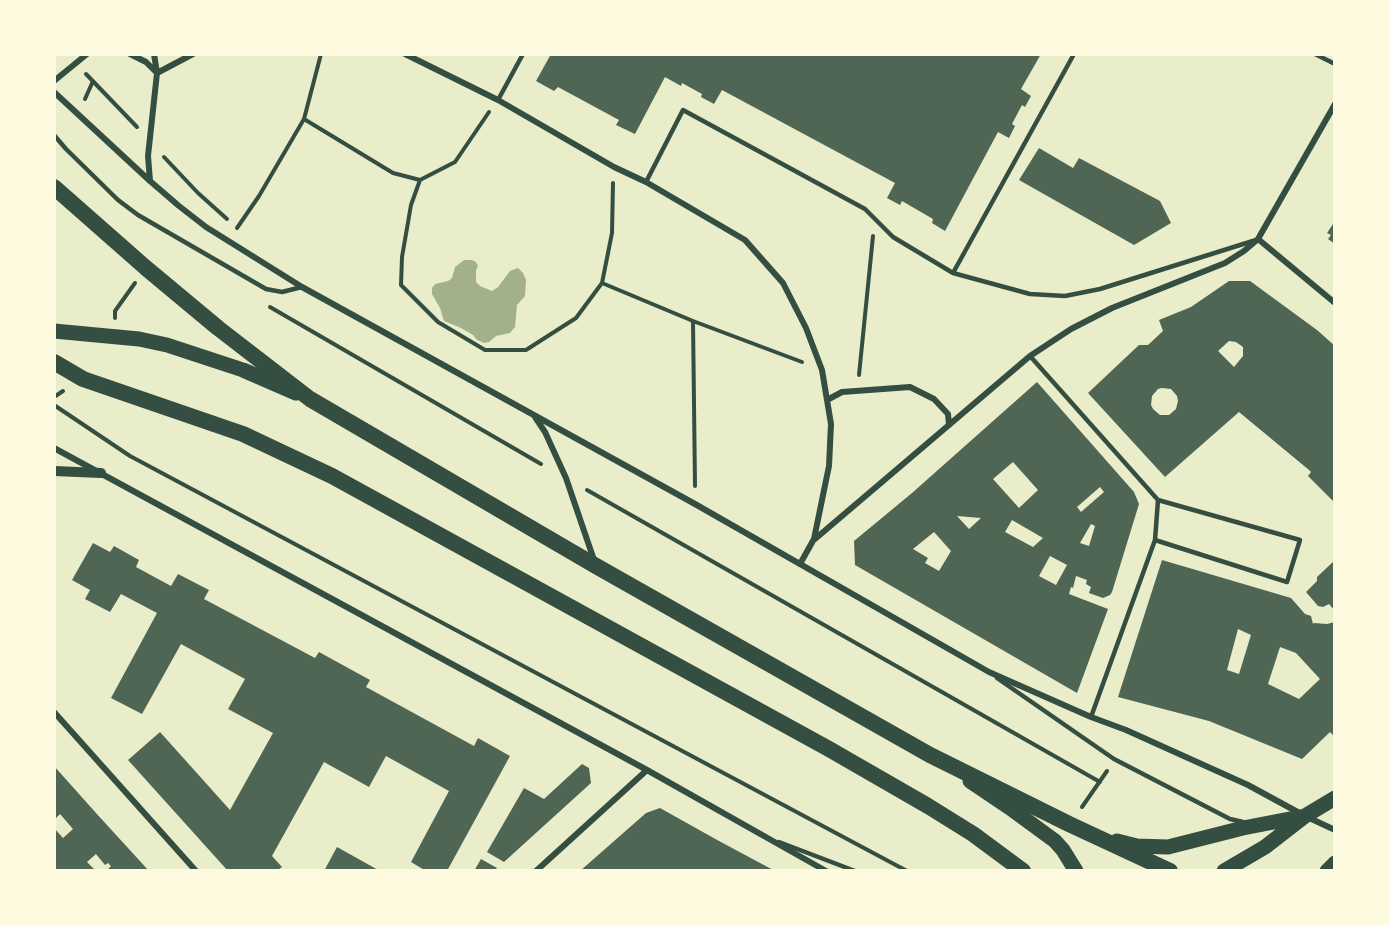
<!DOCTYPE html>
<style>
body{margin:0}
#map{position:relative;width:1389px;height:925px;overflow:hidden;background:#e9edc9;font-family:Quicksand,sans-serif}
canvas{display:block}
.frame{position:absolute;inset:0;border:56px solid #fefae0;pointer-events:none}
</style>
<div id="map">
<canvas width="1389" height="925"></canvas>
<div class="frame"></div>
</div>
<script>
const ctx = document.querySelector('canvas').getContext('2d');
ctx.lineJoin = 'round';
function fill(path, color) {
  ctx.fillStyle = color;
  ctx.fill(path, 'evenodd');
}
function shape(rows) {
  const path = new Path2D();
  for (const r of rows) {
    path.moveTo(r[0], r[1]);
    for (let i = 2; i < r.length; i += 2) path.lineTo(r[i], r[i + 1]);
  }
  return path;
}
function stroke(path, color, width, dash) {
  ctx.strokeStyle = color;
  ctx.lineWidth = width;
  ctx.lineCap = dash ? 'butt' : 'round';
  ctx.setLineDash(dash || []);
  ctx.stroke(path);
}
fill(shape([
 [464,260,472,260,476,262,478,266,476,270,476,282,480,286,492,291,498,287,510,271,518,268,523,273,526,280,525,296,517,305,515,327,510,333,496,336,489,342,484,343,477,340,473,335,461,328,444,321,440,308,432,294,432,288,435,284,448,281,452,278,455,267]
]), '#a3b18a');
fill(shape([
 [551,54,1041,54,1021,89,1031,96,1025,107,1022,105,1012,124,1015,126,1009,138,998,132,945,231,932,223,933,219,902,201,900,205,887,198,895,183,722,90,714,104,701,97,702,94,682,83,681,86,665,77,635,134,616,125,619,120,558,87,554,91,536,81],
 [1039,148,1073,168,1079,158,1160,201,1171,223,1134,245,1019,180],
 [1335,221,1335,244,1328,239,1331,235,1327,233],
 [1229,281,1250,281,1317,330,1335,346,1335,503,1308,476,1311,472,1309,470,1239,412,1165,477,1088,393,1139,345,1148,345,1163,331,1159,320,1191,307],
 [1229,341,1236,342,1243,347,1243,356,1234,367,1218,351],
 [1162,388,1171,389,1177,396,1178,401,1176,409,1169,415,1160,415,1153,409,1151,405,1152,396,1158,389],
 [1037,382,1134,492,1139,504,1112,592,1110,595,1103,598,1089,593,1091,587,1086,584,1087,580,1076,576,1073,588,1071,587,1069,594,1108,609,1077,693,855,565,854,541,912,493],
 [1013,462,1038,490,1019,508,993,479],
 [1100,487,1104,492,1081,512,1077,507],
 [957,516,981,518,969,529],
 [1012,520,1043,538,1033,547,1005,532],
 [1091,524,1095,526,1089,546,1080,543],
 [934,532,951,551,939,571,925,563,928,558,913,549],
 [1050,556,1067,565,1056,585,1039,576],
 [93,543,110,552,114,546,139,560,136,567,171,586,178,574,209,590,204,599,315,658,319,652,370,680,366,687,474,746,478,738,510,756,447,871,426,871,411,862,449,791,386,756,369,787,324,762,272,856,282,867,277,871,228,871,128,760,160,732,230,810,273,733,228,709,245,679,181,644,142,714,111,698,157,613,121,594,110,612,85,599,90,590,72,580],
 [1162,560,1291,598,1305,614,1311,616,1313,624,1314,623,1327,624,1335,622,1335,737,1330,732,1302,759,1209,721,1118,697],
 [1238,629,1251,635,1239,674,1227,670],
 [1280,647,1296,653,1320,679,1299,699,1268,684],
 [1335,560,1335,611,1329,604,1323,607,1318,606,1306,592,1317,581,1317,577],
 [582,764,589,768,591,783,504,862,487,852,524,788,544,799],
 [54,766,96,813,149,871,106,871,111,866,108,863,105,865,96,854,87,862,96,871,54,871,54,828,63,838,73,829,60,814,54,820],
 [660,808,719,841,775,871,580,871,646,813],
 [337,847,380,871,324,871],
 [481,859,497,868,494,871,474,871]
]), '#4f6655');
stroke(shape([
 [321,54,304,119,393,173,420,180,455,162,489,112],
 [86,74,137,127],
 [85,99,93,81],
 [164,157,198,193,227,219],
 [420,180,411,205,402,257,401,285,438,322,485,350,526,350,576,318,602,283,612,233,613,183],
 [237,228,259,196,304,119],
 [602,283,693,321,695,486],
 [270,307,541,464],
 [115,318,115,311,135,283],
 [693,321,802,362],
 [859,375,873,236],
 [54,397,63,391],
 [54,405,130,456,907,871],
 [587,490,1100,782],
 [1082,807,1107,771]
]), '#344e41', 4);
stroke(shape([
 [1315,54,1335,64],
 [498,100,523,54],
 [54,135,66,149,118,200,138,215,266,289,282,292,302,287],
 [646,182,683,110,865,209,893,237,953,273,1030,294,1065,296,1100,289,1256,240],
 [953,273,1074,54],
 [1030,356,1158,500,1155,540,1091,717],
 [1155,540,1287,582,1300,540,1158,500],
 [997,678,1114,759,1230,819,1243,822],
 [779,842,855,871]
]), '#344e41', 4.5);
stroke(shape([
 [130,54,146,62,156,72],
 [405,54,498,100,614,167,646,182,745,240,783,283,806,328,822,370,831,424,829,466,814,539,800,564],
 [157,73,193,54],
 [54,81,87,54],
 [54,92,150,181,179,206,206,227,302,287,695,504,989,672,1091,717,1126,730,1248,785,1305,816,1335,830],
 [150,181,148,156,157,73,154,54],
 [1258,239,1335,303],
 [827,400,842,392,910,387,934,399,948,414,949,425],
 [535,417,545,432,566,478,594,560],
 [54,448,647,770,826,871],
 [815,539,1030,356,1071,329,1112,308,1225,263,1244,251,1258,239,1335,104],
 [54,712,196,871],
 [536,871,647,770]
]), '#344e41', 6);
stroke(shape([
 [54,471,101,473]
]), '#344e41', 10);
stroke(shape([
 [54,331,139,339,167,345,243,370,296,393],
 [970,781,1010,808,1055,841,1063,850,1076,871],
 [1117,841,1137,846,1168,847,1243,828,1305,816],
 [1224,871,1265,847,1305,816,1335,798],
 [1327,871,1335,863]
]), '#344e41', 15);
stroke(shape([
 [54,187,146,268,218,328,310,399,596,566,930,755,1069,824,1170,871],
 [54,362,83,379,243,434,332,476,829,749,928,806,973,834,1023,871]
]), '#344e41', 16);
</script>
